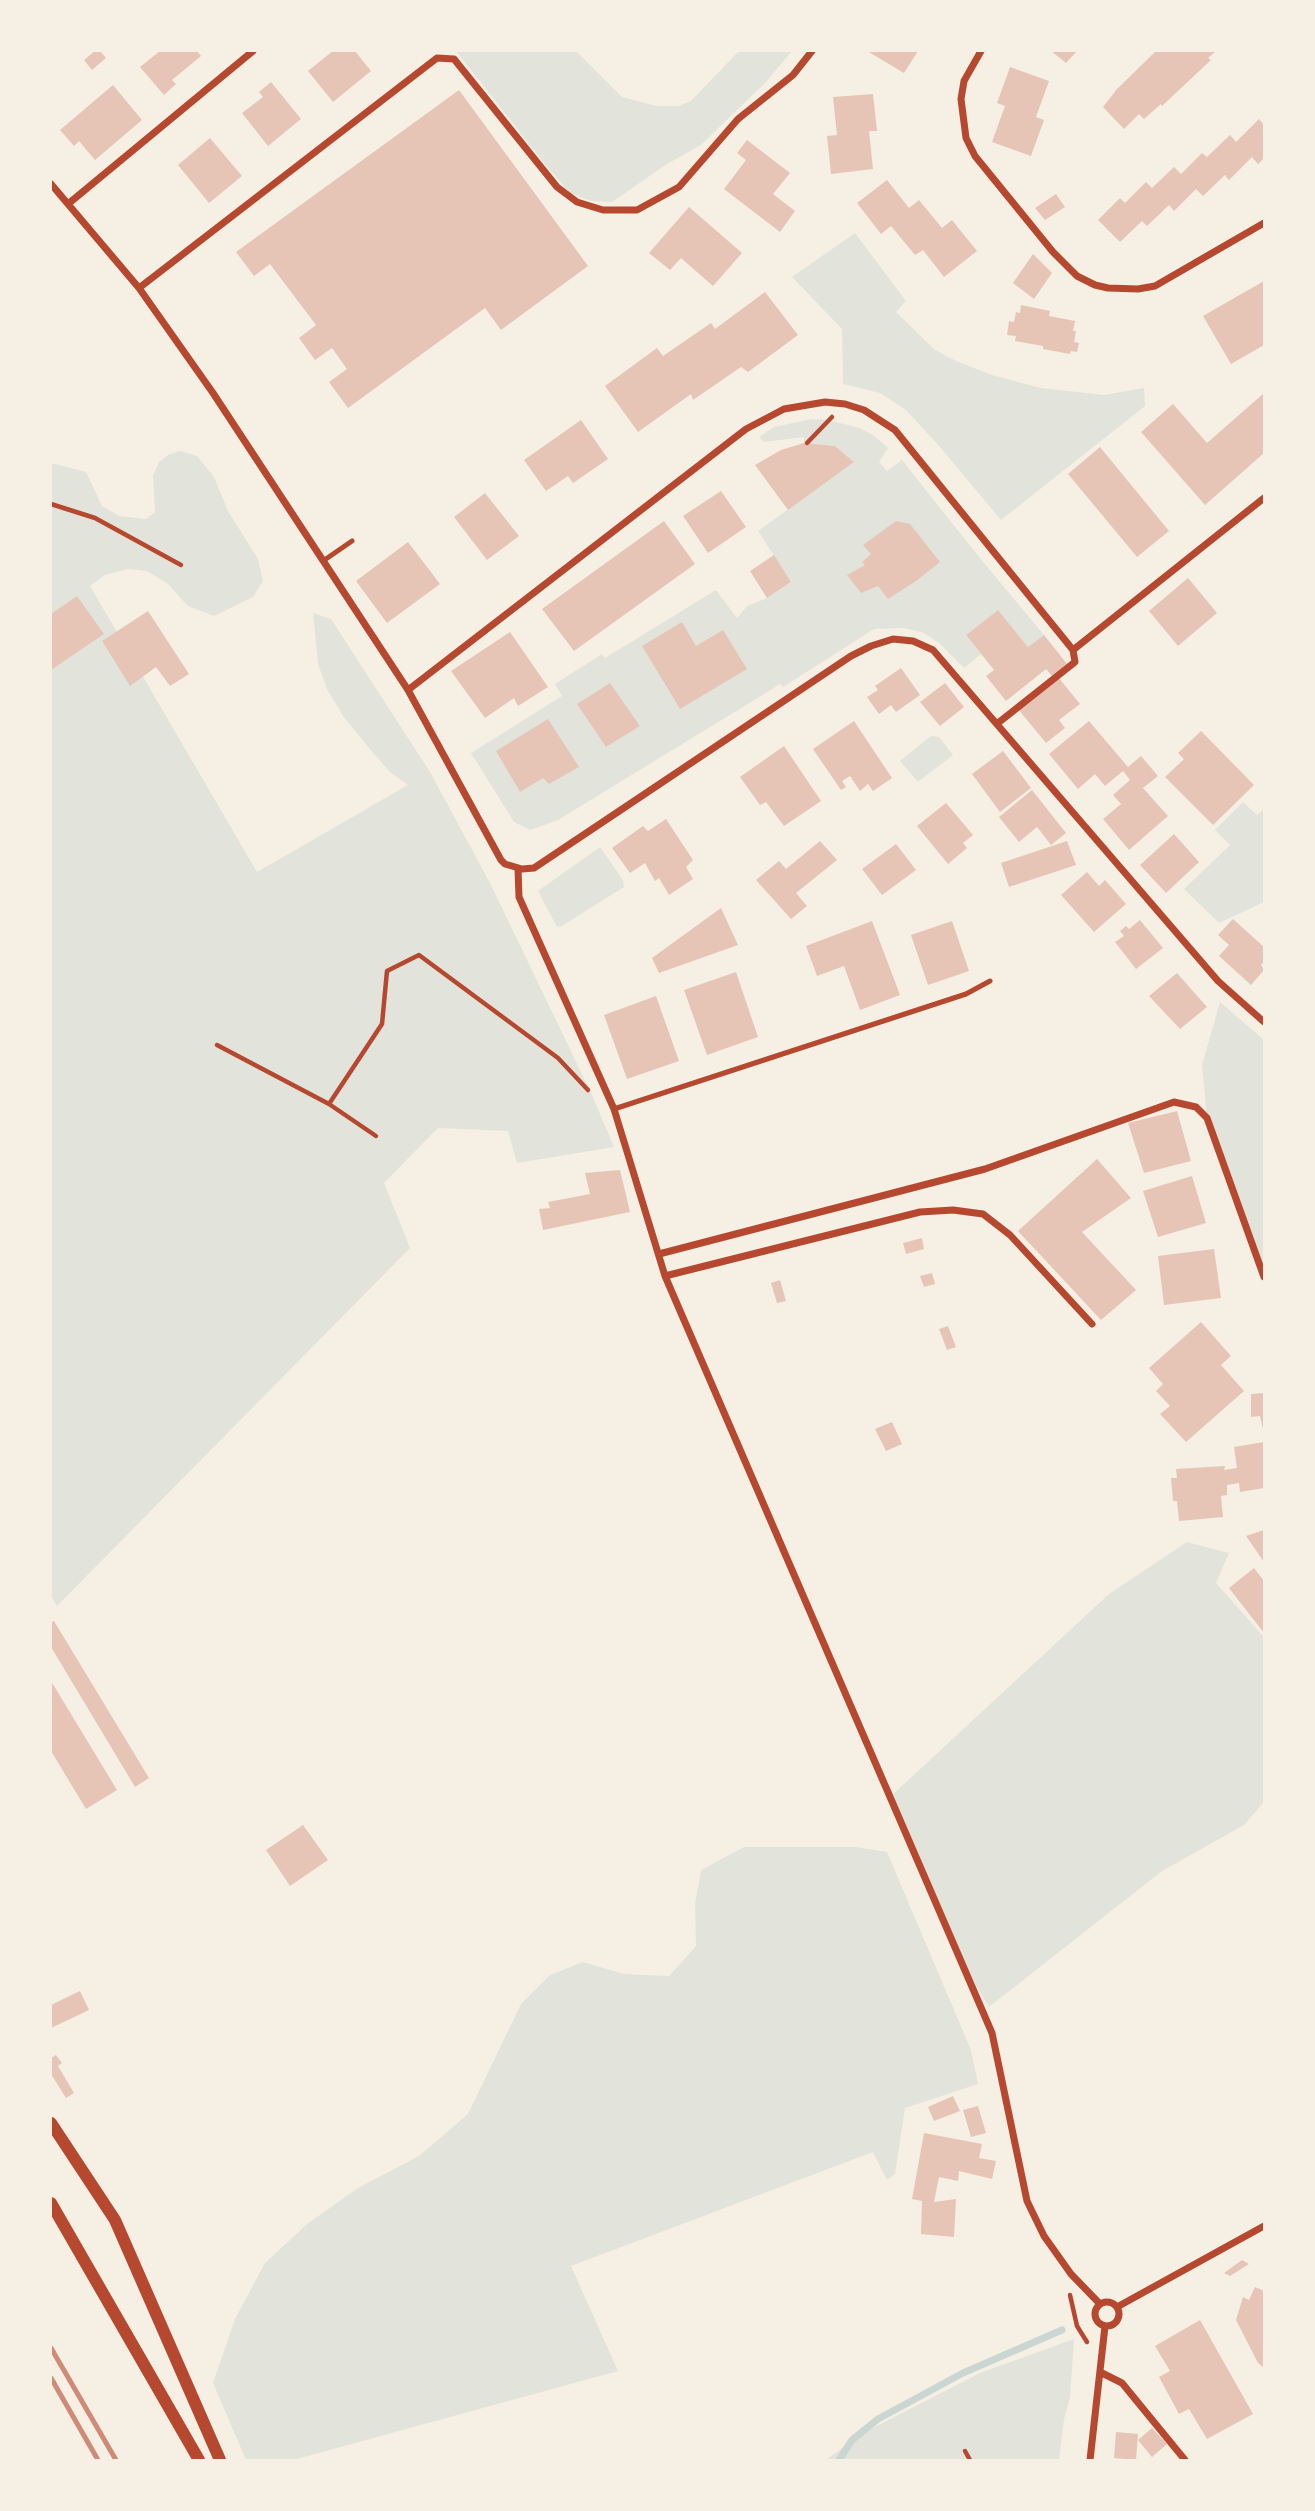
<!DOCTYPE html>
<style>
body{margin:0}
#map{position:relative;width:1315px;height:2511px;overflow:hidden;background:#f6efe4;font-family:Poppins,sans-serif}
canvas{display:block}
.frame{position:absolute;inset:0;border:52px solid #f6efe4;pointer-events:none}
</style>
<div id="map">
<canvas width="1315" height="2511"></canvas>
<div class="frame"></div>
</div>
<script>
const ctx = document.querySelector('canvas').getContext('2d');
ctx.lineJoin = 'round';
function fill(path, color) {
  ctx.fillStyle = color;
  ctx.fill(path, 'evenodd');
}
function shape(rows) {
  const path = new Path2D();
  for (const r of rows) {
    if (r.length === 3) {
      path.moveTo(r[0] + r[2], r[1]);
      path.arc(r[0], r[1], r[2], 0, 2 * Math.PI);
      continue;
    }
    path.moveTo(r[0], r[1]);
    for (let i = 2; i < r.length; i += 2) path.lineTo(r[i], r[i + 1]);
  }
  return path;
}
function stroke(path, color, width, dash) {
  ctx.strokeStyle = color;
  ctx.lineWidth = width;
  ctx.lineCap = dash ? 'butt' : 'round';
  ctx.setLineDash(dash || []);
  ctx.stroke(path);
}
fill(shape([
 [456,51,576,51,622,97,657,106,678,106,691,101,739,51,792,51,766,82,701,145,667,164,612,202,591,201,570,193,548,168],
 [855,233,906,301,896,312,935,350,956,361,992,375,1041,388,1104,395,1144,388,1145,406,1001,520,940,447,906,410,880,393,843,384,842,329,792,277],
 [812,419,828,420,820,432,832,421,860,428,873,435,888,448,879,462,887,471,902,460,979,557,1044,635,1028,647,998,610,966,635,981,654,964,668,939,643,924,633,904,628,874,629,783,687,780,684,774,688,558,820,530,830,514,822,471,753,562,696,555,684,602,654,605,658,716,590,737,618,747,606,767,598,791,582,758,531,854,462,835,446,804,443,804,437,764,442,759,437,774,427],
 [180,451,197,456,214,477,228,511,258,559,263,581,253,597,214,616,188,606,168,584,147,571,128,569,105,575,90,586,257,872,408,785,390,772,374,754,343,716,327,689,318,664,313,613,331,619,430,772,490,883,592,1095,614,1147,517,1163,508,1131,438,1128,384,1183,410,1248,57,1606,51,1596,51,463,86,472,102,506,119,516,146,519,155,512,153,476,159,462,168,455],
 [931,736,939,737,953,755,918,782,900,761],
 [1243,802,1257,815,1264,809,1264,902,1219,923,1184,889,1230,845,1215,830],
 [600,847,623,880,624,887,562,926,557,927,538,891],
 [1220,1002,1264,1040,1264,1277,1207,1118,1202,1065],
 [1187,1542,1229,1553,1216,1583,1264,1637,1264,1802,1244,1825,1162,1871,989,2007,957,1953,890,1797,1109,1594],
 [744,1847,856,1847,887,1852,971,2050,978,2084,905,2108,895,2174,887,2180,873,2152,571,2266,618,2371,293,2460,246,2460,213,2383,235,2319,265,2263,307,2224,358,2188,419,2156,468,2114,521,2004,550,1975,583,1962,624,1974,669,1976,696,1946,695,1904,701,1870],
 [1074,2339,1070,2398,1064,2419,1059,2460,826,2460,861,2434,980,2373]
]), '#e2e4dc');
stroke(shape([
 [839,2460,852,2440,878,2419,963,2373,1062,2330]
]), '#c9d6d2', 7);
fill(shape([
 [95,51,100,51,106,58,92,70,84,60],
 [160,51,197,51,201,56,172,80,176,84,164,95,140,67],
 [333,51,355,51,371,71,333,102,308,71],
 [867,51,918,51,904,73],
 [1051,51,1077,51,1066,63],
 [1156,51,1216,51,1208,58,1211,60,1162,106,1161,104,1144,119,1139,114,1124,129,1103,107,1117,89],
 [1010,67,1049,81,1036,117,1044,120,1031,156,992,142,1005,106,997,103],
 [271,82,301,119,268,146,242,113,263,97,259,92],
 [113,85,142,120,95,160,79,141,74,146,60,130],
 [459,90,588,266,501,330,485,308,348,408,329,382,347,369,332,348,315,360,299,338,316,325,270,264,254,276,236,252],
 [873,94,877,131,869,131,873,169,831,174,827,136,837,135,833,97],
 [1259,119,1264,125,1264,158,1258,164,1252,157,1229,180,1225,175,1203,196,1196,189,1174,211,1169,205,1147,226,1142,221,1120,242,1098,220,1120,198,1125,203,1146,182,1152,188,1174,167,1181,174,1202,153,1207,157,1230,135,1236,142],
 [210,138,242,176,209,203,178,165],
 [747,140,790,173,773,194,795,211,780,232,724,189,746,160,737,153],
 [887,180,909,208,919,200,942,228,952,220,977,251,944,277,923,250,915,255,891,226,881,234,857,203],
 [1056,194,1065,207,1045,220,1035,208],
 [689,207,742,253,713,286,681,258,670,270,649,253],
 [1033,254,1052,273,1034,299,1013,283],
 [1264,281,1264,345,1231,364,1203,316],
 [765,292,798,335,748,372,741,367,693,400,691,394,638,432,605,386,657,348,663,356,711,323,715,329],
 [1021,305,1050,311,1049,316,1075,321,1073,331,1076,331,1074,342,1079,343,1077,352,1071,351,1070,354,1043,349,1043,346,1015,341,1016,336,1007,335,1009,321,1014,322,1016,312,1020,313],
 [1264,393,1264,453,1205,505,1141,432,1173,404,1207,443],
 [581,420,608,459,573,483,568,476,546,491,524,460],
 [804,443,835,446,854,462,788,510,755,465,781,450],
 [1100,447,1169,531,1137,557,1068,474],
 [721,491,746,527,708,553,683,516],
 [485,493,519,536,487,560,454,517],
 [664,521,695,564,574,651,542,609],
 [896,521,910,524,940,562,916,581,888,599,878,586,861,593,847,575,865,565,862,562,871,554,863,545],
 [408,542,440,584,387,623,356,581],
 [774,555,791,582,767,598,750,571],
 [1188,578,1217,613,1178,646,1149,611],
 [77,596,104,634,51,670,51,614],
 [998,610,1028,647,1044,635,1067,664,1052,676,1046,669,1006,701,986,676,994,670,966,635],
 [148,611,189,674,170,686,156,667,130,686,102,641],
 [682,622,696,646,723,630,747,669,680,709,642,646],
 [510,632,548,687,518,706,514,698,485,718,451,671],
 [901,668,920,695,896,712,891,705,879,714,867,697,878,690,875,686],
 [1058,677,1080,704,1059,720,1065,728,1046,743,1018,709],
 [610,683,640,726,606,747,577,704],
 [945,683,964,707,940,726,920,702],
 [548,719,579,767,549,784,543,778,520,792,496,751],
 [854,721,892,778,873,791,868,784,860,791,850,776,842,781,846,787,841,790,813,749],
 [1089,721,1128,767,1141,756,1158,776,1143,788,1168,816,1129,850,1103,819,1121,804,1113,795,1130,780,1123,771,1105,786,1095,774,1078,789,1049,754],
 [1201,731,1254,785,1213,825,1165,777,1184,759,1178,753],
 [784,746,821,801,784,826,766,802,760,805,740,777],
 [1003,751,1031,788,1000,812,972,774],
 [1032,790,1066,833,1051,845,1037,827,1019,842,999,817],
 [946,803,973,835,963,843,967,848,948,864,917,826],
 [666,819,693,860,686,867,693,879,669,895,659,878,655,881,645,863,630,873,612,848,643,826,648,831],
 [1174,834,1199,862,1166,893,1140,865],
 [820,841,837,860,796,893,807,906,791,919,756,880,779,861,786,869],
 [1067,841,1076,865,1009,887,1001,863],
 [896,844,916,870,882,895,862,869],
 [1087,872,1099,886,1105,880,1126,904,1094,932,1061,895],
 [721,908,738,945,659,973,652,958],
 [1233,919,1264,947,1264,962,1261,965,1264,970,1251,985,1219,956,1229,945,1218,935],
 [1140,920,1163,948,1136,969,1115,942,1124,936,1120,931,1126,926,1129,929],
 [872,921,900,995,860,1010,844,966,817,976,806,946],
 [952,921,969,971,928,985,911,935],
 [736,972,758,1037,707,1055,684,990],
 [1177,973,1207,1007,1180,1029,1149,996],
 [656,996,679,1061,627,1079,604,1015],
 [1177,1111,1191,1161,1144,1173,1128,1123],
 [1097,1159,1131,1198,1082,1232,1136,1290,1101,1320,1018,1231],
 [620,1170,630,1212,543,1230,539,1209,550,1208,548,1202,590,1194,585,1173],
 [1192,1176,1206,1223,1158,1237,1143,1191],
 [922,1238,924,1249,906,1254,903,1243],
 [1214,1249,1221,1298,1164,1305,1158,1256],
 [932,1273,935,1284,924,1287,920,1276],
 [780,1280,786,1301,777,1303,771,1283],
 [1201,1322,1231,1356,1221,1365,1244,1391,1186,1442,1160,1414,1170,1406,1156,1391,1163,1384,1149,1368],
 [948,1326,956,1347,947,1350,939,1329],
 [1264,1393,1264,1429,1263,1429,1260,1416,1251,1417,1251,1394],
 [892,1422,902,1444,886,1451,875,1429],
 [1264,1442,1264,1488,1240,1492,1239,1483,1227,1485,1227,1495,1221,1496,1223,1517,1179,1521,1177,1501,1173,1501,1171,1478,1177,1478,1176,1469,1225,1466,1224,1470,1237,1468,1234,1447],
 [1264,1530,1264,1562,1246,1536],
 [1254,1568,1264,1581,1264,1633,1229,1588],
 [54,1621,149,1778,135,1787,51,1647,51,1622],
 [51,1681,117,1790,86,1809,51,1751],
 [303,1825,328,1860,290,1886,266,1850],
 [80,1991,89,2010,51,2028,51,2005],
 [56,2055,62,2063,58,2066,74,2093,66,2098,51,2074,51,2058],
 [953,2096,960,2111,934,2121,928,2107],
 [978,2106,986,2133,971,2137,963,2110],
 [924,2133,982,2144,979,2158,996,2161,992,2179,959,2171,958,2181,939,2177,934,2202,956,2199,954,2237,921,2234,922,2201,912,2199],
 [1242,2260,1249,2264,1230,2276,1224,2273],
 [1255,2287,1264,2291,1264,2368,1258,2363,1236,2320,1243,2297,1249,2300],
 [1200,2320,1253,2414,1207,2439,1189,2409,1179,2414,1159,2377,1170,2371,1155,2346],
 [1152,2428,1167,2444,1152,2457,1138,2440],
 [1116,2432,1138,2434,1136,2460,1114,2458]
]), '#e6c5b7');
stroke(shape([
 [807,443,832,417],
 [51,504,95,518,181,565],
 [217,1045,329,1104,376,1136],
 [329,1104,382,1024,387,971,419,955,558,1058,588,1090],
 [1070,2295,1077,2326,1087,2342],
 [965,2451,970,2460]
]), '#b5482f', 4.5);
stroke(shape([
 [323,561,352,541],
 [614,1109,966,994,990,981]
]), '#b5482f', 5);
stroke(shape([
 [981,51,964,81,961,99,966,138,975,156,1053,252,1077,276,1095,285,1108,288,1138,289,1155,286,1264,223],
 [51,184,139,288,213,393,408,690,501,860,505,864,522,869,534,868,851,656,871,646,893,639,913,641,933,650,1218,981,1264,1022],
 [68,204,253,51],
 [139,288,437,58,454,59,557,187,577,202,603,210,637,210,679,187,738,119,793,75,812,51],
 [1073,650,1264,498],
 [408,690,746,429,784,409,825,402,845,404,864,410,895,430,1073,650,1075,662,998,723],
 [518,869,519,897,614,1109,665,1276,992,2033,1027,2201,1044,2236,1071,2274,1100,2304],
 [659,1254,985,1169,1174,1102,1196,1107,1207,1118,1264,1277],
 [665,1276,920,1212,953,1210,983,1214,1010,1235,1092,1324],
 [1107,2314,12],
 [1117,2307,1264,2226],
 [1100,2372,1122,2383,1185,2460],
 [1090,2460,1105,2326]
]), '#b5482f', 7);
stroke(shape([
 [51,2123,115,2220,220,2460],
 [51,2203,199,2460]
]), '#b5482f', 12);
stroke(shape([
 [51,2348,116,2460],
 [51,2378,98,2460]
]), '#cf8b77', 5);
</script>
